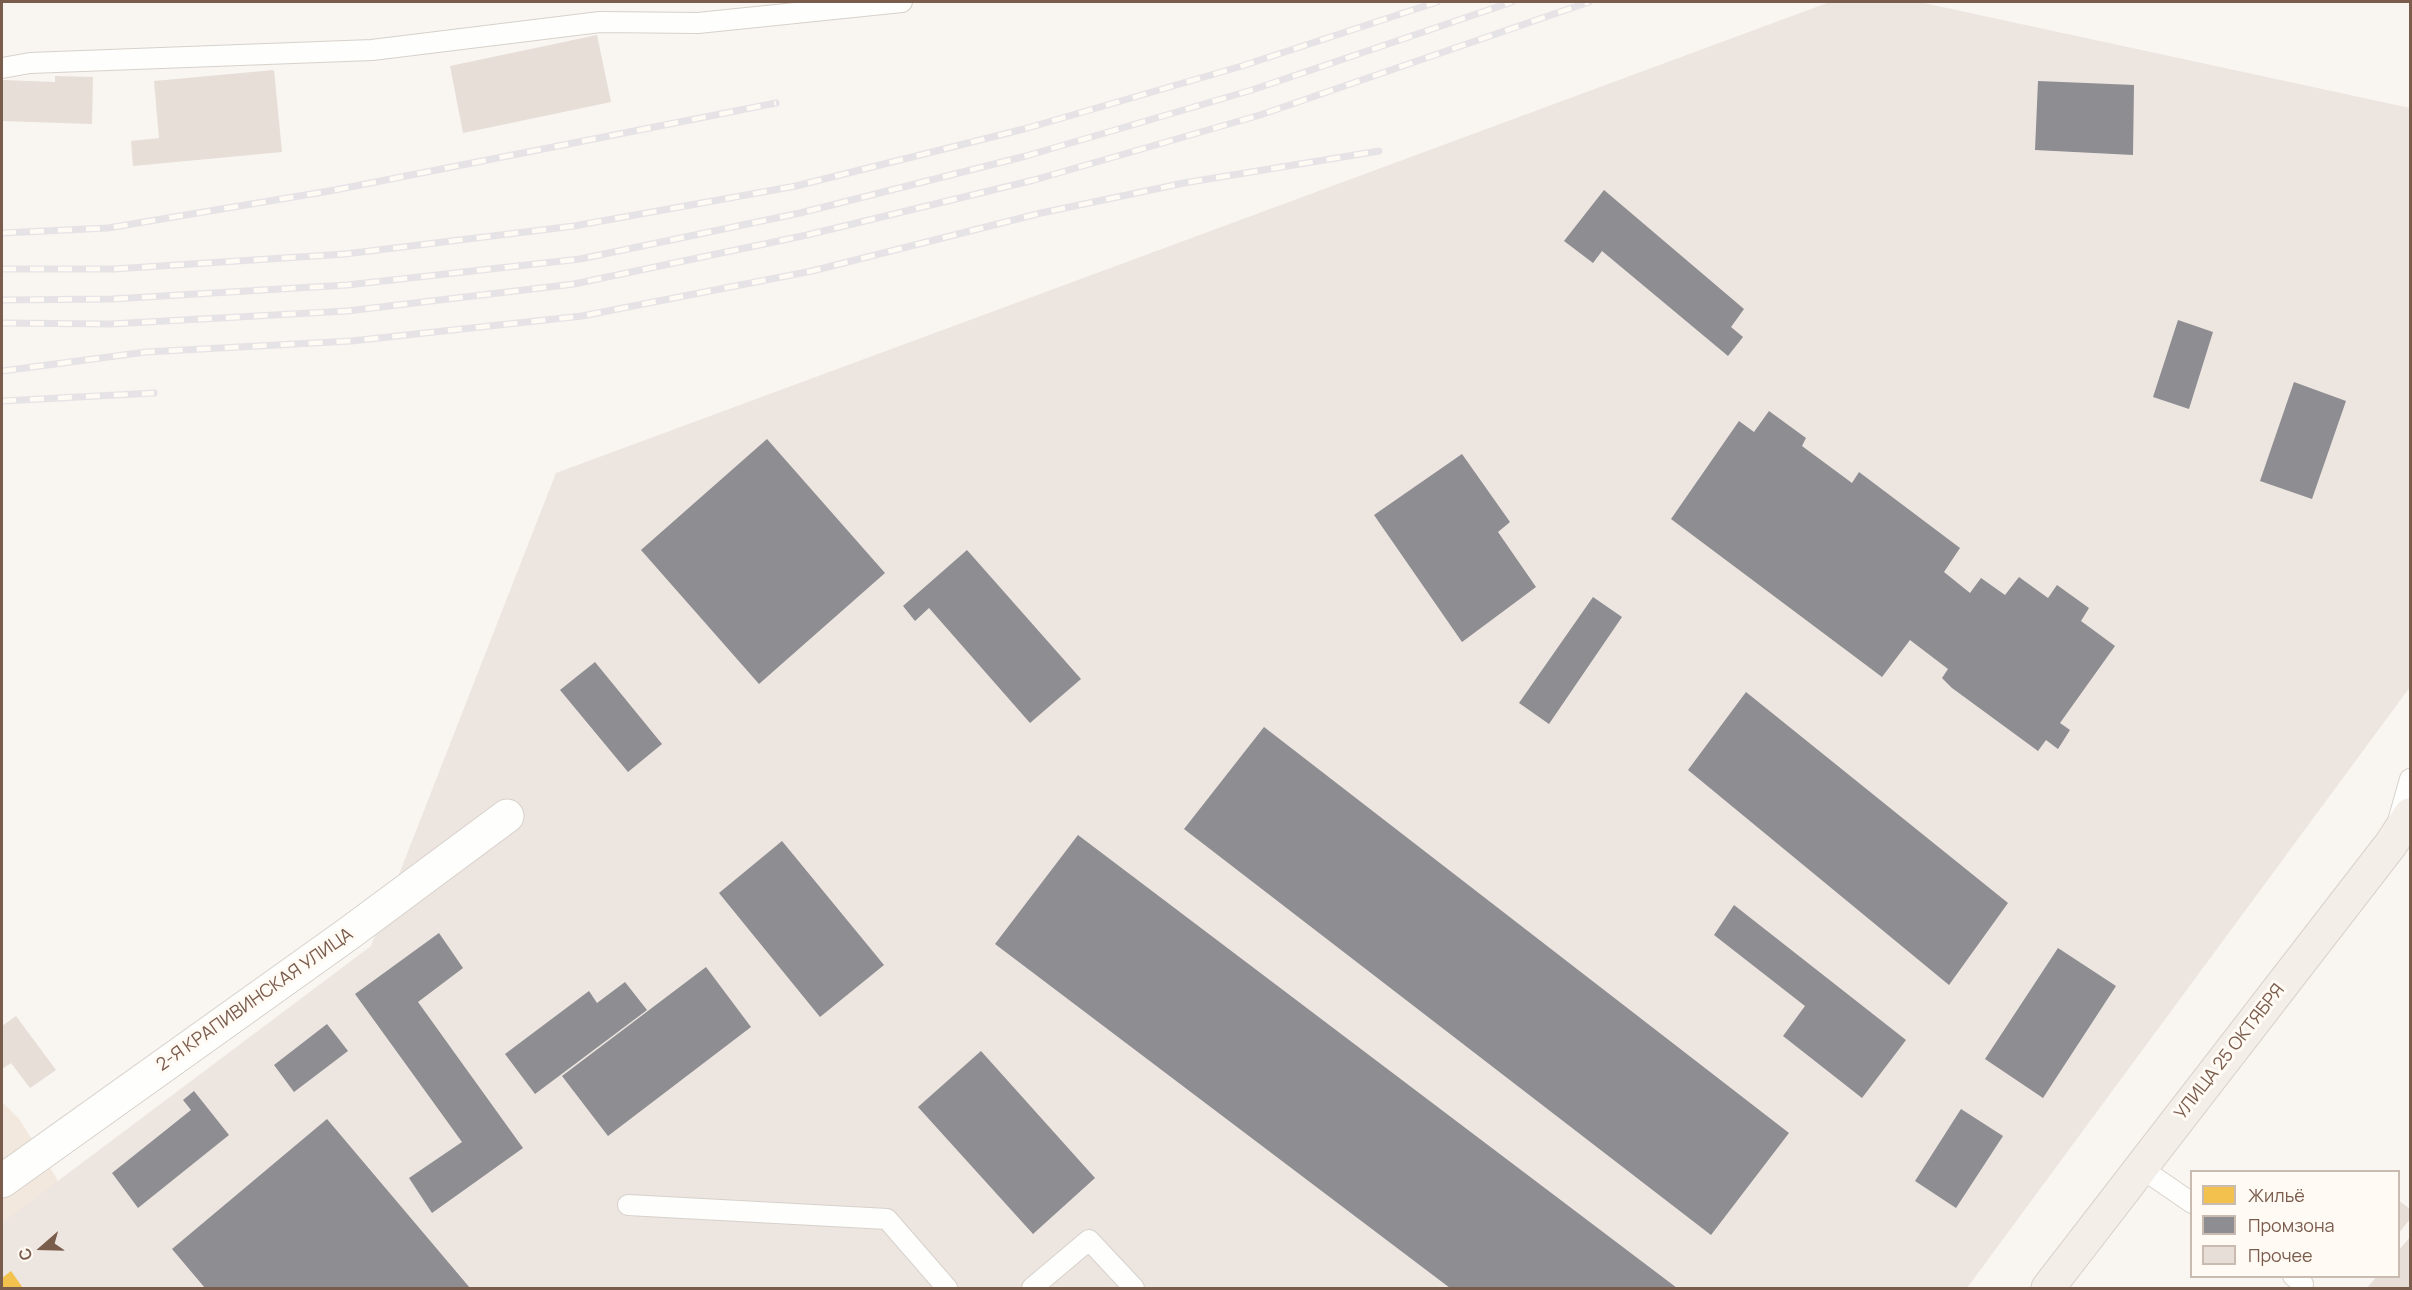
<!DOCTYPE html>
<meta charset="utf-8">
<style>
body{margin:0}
#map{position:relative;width:2412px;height:1290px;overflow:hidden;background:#f9f5f0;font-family:Manrope,sans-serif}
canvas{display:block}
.frame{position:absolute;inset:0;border:3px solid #7a5c4d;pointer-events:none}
.legend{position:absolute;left:2190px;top:1170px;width:210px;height:108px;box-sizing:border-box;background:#fffaf3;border:2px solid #cabbb1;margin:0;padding:8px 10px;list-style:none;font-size:18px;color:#7a5c4d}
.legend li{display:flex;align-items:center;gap:12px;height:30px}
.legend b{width:30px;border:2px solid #cabbb1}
.north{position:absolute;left:12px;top:1218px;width:60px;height:60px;-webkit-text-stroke:4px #fffaf3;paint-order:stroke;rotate:250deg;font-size:16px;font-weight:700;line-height:24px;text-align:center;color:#7a5c4d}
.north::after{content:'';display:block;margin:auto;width:21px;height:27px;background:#7a5c4d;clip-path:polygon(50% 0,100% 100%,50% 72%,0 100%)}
</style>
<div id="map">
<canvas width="2412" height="1290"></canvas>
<div class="frame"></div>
<ul class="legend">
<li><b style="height:16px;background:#f2c14e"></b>Жильё</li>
<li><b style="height:16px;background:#8d8d92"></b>Промзона</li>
<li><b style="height:16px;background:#e6ded7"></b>Прочее</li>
</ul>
<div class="north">С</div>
</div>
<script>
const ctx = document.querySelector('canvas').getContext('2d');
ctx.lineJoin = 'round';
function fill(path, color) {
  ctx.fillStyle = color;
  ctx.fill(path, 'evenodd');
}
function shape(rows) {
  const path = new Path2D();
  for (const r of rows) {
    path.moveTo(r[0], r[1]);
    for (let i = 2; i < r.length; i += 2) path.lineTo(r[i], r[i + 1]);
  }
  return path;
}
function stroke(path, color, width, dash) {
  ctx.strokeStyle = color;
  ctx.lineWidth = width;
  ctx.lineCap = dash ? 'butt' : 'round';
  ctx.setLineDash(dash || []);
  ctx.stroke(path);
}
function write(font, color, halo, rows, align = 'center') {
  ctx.font = font + ' Manrope,sans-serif';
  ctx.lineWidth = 6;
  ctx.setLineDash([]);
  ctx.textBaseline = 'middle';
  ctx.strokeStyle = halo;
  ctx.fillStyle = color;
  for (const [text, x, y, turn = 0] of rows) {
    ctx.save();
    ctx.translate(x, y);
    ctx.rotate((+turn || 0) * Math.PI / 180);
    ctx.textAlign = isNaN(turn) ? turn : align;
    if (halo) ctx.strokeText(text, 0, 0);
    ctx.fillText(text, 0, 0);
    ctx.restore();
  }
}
fill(shape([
 [2,1102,19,1119,126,1288,2,1288]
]), '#f2e8de');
fill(shape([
 [1830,2,1919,2,2410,108,2410,687,1967,1288,2,1288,2,1223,371,946,556,473]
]), '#ede5e0');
fill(shape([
 [11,1271,23,1288,2,1288,2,1278]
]), '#f2c14e');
fill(shape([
 [2038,81,2134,85,2133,155,2035,150],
 [1604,190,1744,309,1731,327,1743,337,1728,356,1602,251,1593,263,1564,241],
 [2178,320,2213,332,2189,409,2153,397],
 [2294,382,2346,401,2312,499,2260,481],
 [1769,411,1806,438,1802,446,1852,483,1859,472,1960,548,1944,572,1970,593,1981,578,2005,595,2019,577,2048,598,2057,585,2089,608,2081,621,2115,646,2060,723,2070,730,2058,749,2046,740,2038,751,1952,688,1942,678,1948,669,1910,640,1882,677,1671,519,1739,421,1754,432],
 [767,439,885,573,759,684,641,550],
 [1462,454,1510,522,1498,532,1536,587,1462,642,1374,515],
 [967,550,1081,679,1030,723,929,608,915,621,903,606],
 [1593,597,1622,617,1549,724,1519,703],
 [595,662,662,744,628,772,560,690],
 [1746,692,2008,903,1949,985,1688,770],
 [1264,727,1789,1133,1711,1235,1184,829],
 [1078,835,1677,1288,1450,1288,995,944],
 [782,841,884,965,820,1017,719,893],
 [1734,905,1906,1040,1862,1098,1783,1036,1805,1006,1714,935],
 [439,933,463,968,418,1002,523,1148,432,1213,409,1178,462,1142,355,994],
 [2058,948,2116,986,2043,1098,1985,1059],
 [706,967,751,1027,608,1136,562,1076],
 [625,982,647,1010,535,1094,505,1054,589,991,597,1003],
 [327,1024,348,1051,294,1092,274,1065],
 [981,1051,1095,1178,1033,1234,918,1107],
 [194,1091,229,1135,138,1208,112,1173,191,1110,183,1100],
 [1961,1109,2003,1136,1956,1208,1915,1181],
 [327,1119,470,1288,205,1288,172,1249]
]), '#8d8d92');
fill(shape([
 [597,35,611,102,463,133,450,66],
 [274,70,282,152,133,166,131,141,159,138,154,81],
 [55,76,93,77,92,124,2,121,2,80,55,82],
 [16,1016,56,1070,30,1088,11,1063,2,1069,2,1026],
 [2398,1200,2410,1209,2410,1219,2398,1234],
 [2410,1237,2410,1288,2367,1288,2377,1276,2398,1276,2398,1251]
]), '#e6ded7');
const service = shape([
 [2,68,30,63,372,50,600,22,698,23,902,2],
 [2397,825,2410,779],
 [2141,1168,2192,1203],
 [628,1205,887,1219,947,1288],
 [2293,1276,2303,1284],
 [1032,1288,1089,1240,1134,1288]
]);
const minor = shape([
 [2,1181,348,934,507,816]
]);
const primary = shape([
 [2048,1288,2391,844,2410,815]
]);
stroke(service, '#d7d1cb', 22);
stroke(minor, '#d7d1cb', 35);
stroke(primary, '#dad1cc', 35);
stroke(service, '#fefefd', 20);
stroke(minor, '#fefefd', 33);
stroke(primary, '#f3eee8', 33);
const rail = shape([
 [2,233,108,228,335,190,776,103],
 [2,269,114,269,345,254,574,226,796,186,1024,129,1242,66,1437,2],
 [2,300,112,299,347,285,580,259,800,213,1026,156,1252,90,1512,2],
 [2,323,110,324,347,311,574,284,807,235,1034,180,1260,115,1589,2],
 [2,371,146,352,351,341,582,316,812,271,1041,213,1184,183,1379,151],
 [2,401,154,393]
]);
stroke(rail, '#e6e3e7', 7);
stroke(rail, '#fffaf3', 4.5, [14]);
write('18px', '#7a5c4d', '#fffaf3', [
 ["2-Я КРАПИВИНСКАЯ УЛИЦА",255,1000,-35],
 ["УЛИЦА 25 ОКТЯБРЯ",2230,1052,-52]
]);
</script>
